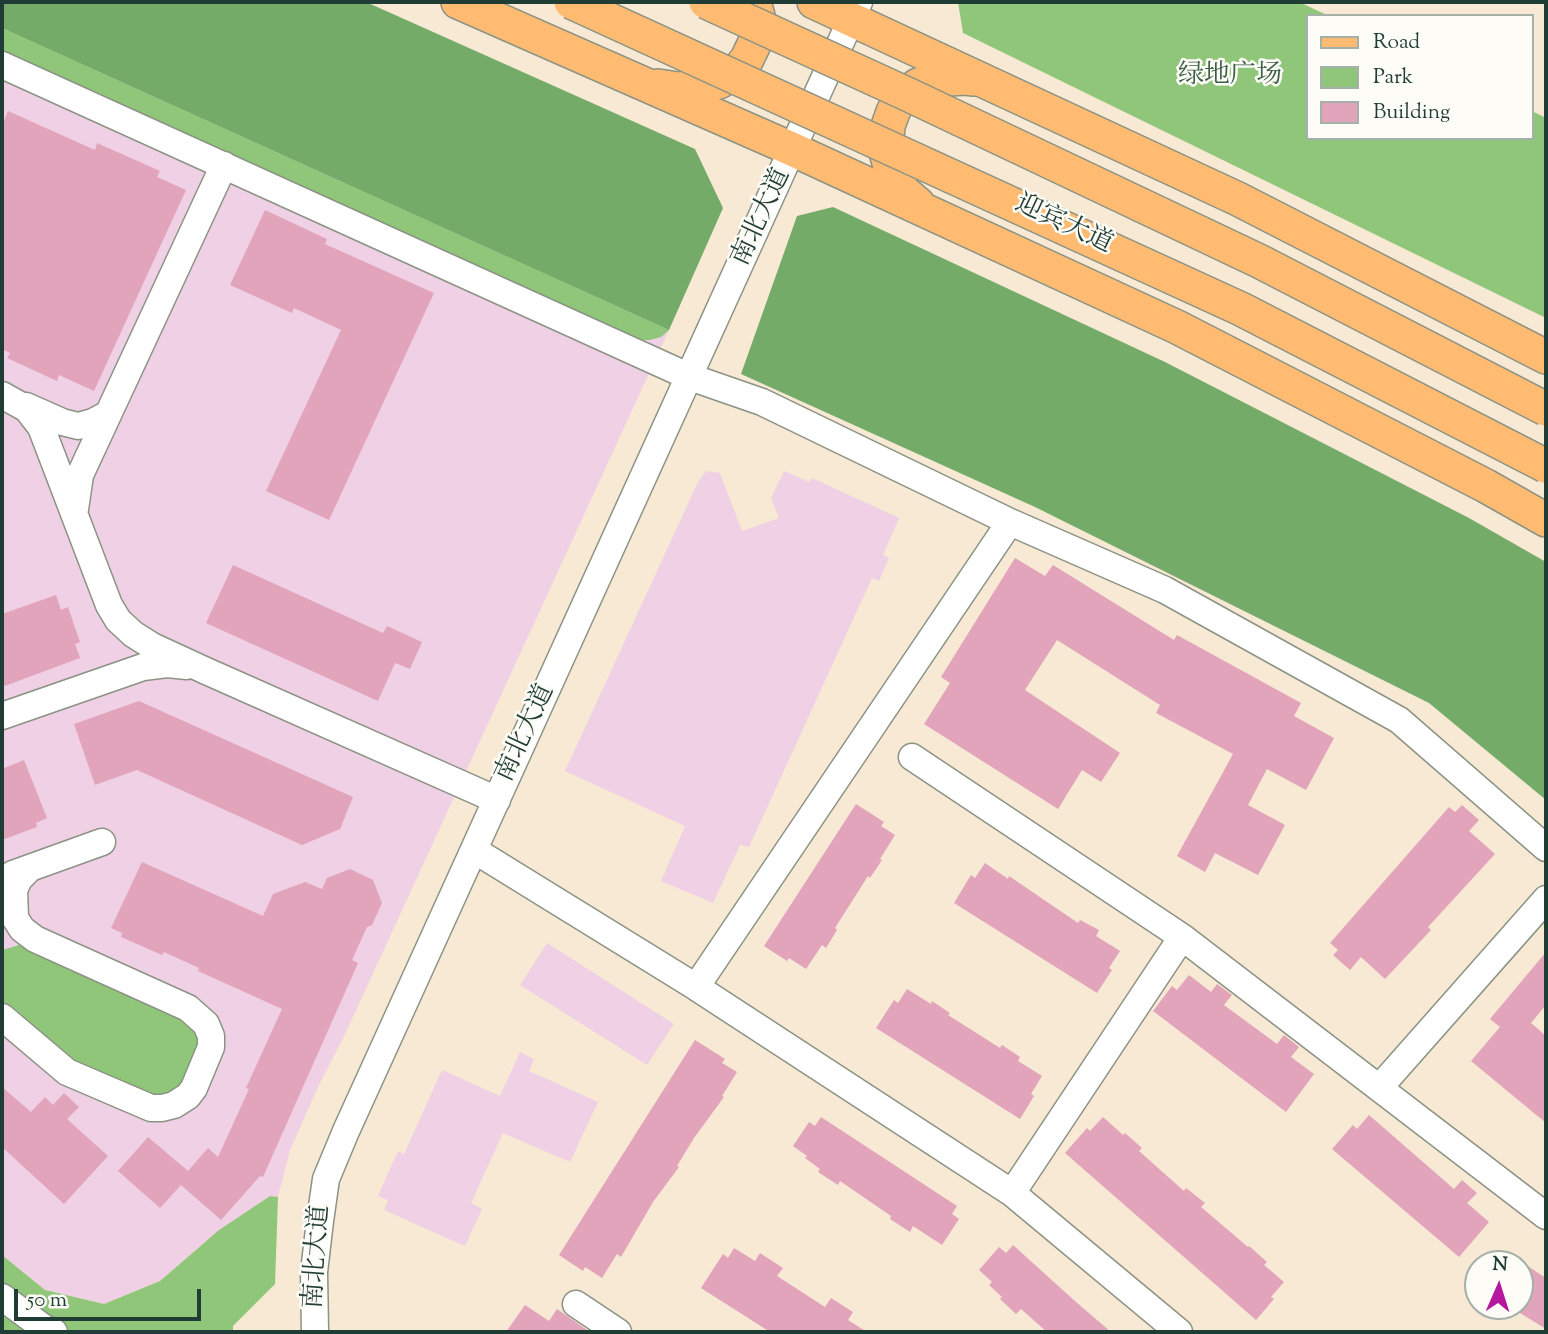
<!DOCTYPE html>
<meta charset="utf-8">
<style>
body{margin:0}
#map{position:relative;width:1548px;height:1334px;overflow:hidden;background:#f7e9d4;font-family:"Sorts Mill Goudy",serif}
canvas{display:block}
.frame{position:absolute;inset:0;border:4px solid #1f3d34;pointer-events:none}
.legend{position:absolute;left:1306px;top:14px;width:228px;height:126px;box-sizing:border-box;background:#fdfcf7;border:2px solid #a4b0a9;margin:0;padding:9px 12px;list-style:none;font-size:21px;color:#1f3d34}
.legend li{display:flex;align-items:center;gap:14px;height:35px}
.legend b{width:35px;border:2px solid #a4b0a9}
.north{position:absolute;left:1464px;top:1250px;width:70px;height:70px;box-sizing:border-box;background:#fdfcf7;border:2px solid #a4b0a9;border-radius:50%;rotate:3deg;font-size:19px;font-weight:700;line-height:28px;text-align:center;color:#1f3d34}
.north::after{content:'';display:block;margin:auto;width:24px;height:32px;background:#b5179e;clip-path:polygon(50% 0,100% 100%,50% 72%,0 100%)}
.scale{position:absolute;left:14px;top:1289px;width:187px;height:32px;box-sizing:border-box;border:4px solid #1f3d34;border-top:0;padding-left:9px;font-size:21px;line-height:24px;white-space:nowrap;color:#1f3d34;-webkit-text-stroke:5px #fdfcf7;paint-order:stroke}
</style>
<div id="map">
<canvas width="1548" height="1334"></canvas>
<div class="frame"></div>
<ul class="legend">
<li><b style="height:9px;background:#ffbb71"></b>Road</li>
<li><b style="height:19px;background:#90c679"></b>Park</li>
<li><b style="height:19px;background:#e1a4bb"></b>Building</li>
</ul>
<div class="north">N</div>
<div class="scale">50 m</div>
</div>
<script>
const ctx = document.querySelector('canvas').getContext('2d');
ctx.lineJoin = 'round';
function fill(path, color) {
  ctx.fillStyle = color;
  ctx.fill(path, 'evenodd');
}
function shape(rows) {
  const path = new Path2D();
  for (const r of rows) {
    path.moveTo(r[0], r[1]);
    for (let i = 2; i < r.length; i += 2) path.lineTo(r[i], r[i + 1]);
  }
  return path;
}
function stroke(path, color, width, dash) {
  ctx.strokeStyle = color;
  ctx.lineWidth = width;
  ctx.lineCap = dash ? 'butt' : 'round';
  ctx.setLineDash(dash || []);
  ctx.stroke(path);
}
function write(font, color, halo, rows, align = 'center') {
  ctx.font = font + ' "Sorts Mill Goudy","Noto Serif SC",serif';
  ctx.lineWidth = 5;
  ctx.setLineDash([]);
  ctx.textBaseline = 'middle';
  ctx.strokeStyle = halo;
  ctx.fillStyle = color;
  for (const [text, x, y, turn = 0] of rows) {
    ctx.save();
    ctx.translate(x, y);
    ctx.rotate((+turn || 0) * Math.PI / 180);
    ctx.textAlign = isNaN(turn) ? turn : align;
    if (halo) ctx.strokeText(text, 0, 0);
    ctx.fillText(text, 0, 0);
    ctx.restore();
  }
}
fill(shape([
 [2,28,669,330,346,1032,318,1087,290,1150,278,1197,270,1196,219,1230,160,1281,104,1304,45,1290,2,1255],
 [706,471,720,473,742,531,779,518,771,498,784,471,809,482,812,478,899,518,883,555,889,558,879,581,872,578,749,847,740,845,713,903,661,881,685,826,565,771,698,482],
 [547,943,674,1024,647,1065,520,985],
 [520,1052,534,1059,529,1071,598,1102,570,1162,503,1133,471,1203,482,1209,465,1246,384,1210,388,1200,378,1196,398,1151,404,1154,442,1070,500,1096]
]), '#f0d0e4');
fill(shape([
 [958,2,1299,2,1329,16,1308,16,1308,138,1532,138,1532,111,1546,118,1546,318,963,33],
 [2,28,669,330,661,337,650,340,639,340,2,54],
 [23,944,185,1014,204,1040,187,1088,161,1101,66,1063,2,1007,2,950],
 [270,1196,278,1197,275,1284,233,1326,233,1332,2,1332,2,1255,45,1290,104,1304,160,1281,219,1230]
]), '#90c679');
fill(shape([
 [2,2,366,2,695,149,723,208,669,330,2,28],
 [833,207,1165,362,1469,518,1546,562,1546,800,1429,703,1035,507,741,374,797,216]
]), '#74ab69');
fill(shape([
 [8,111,95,150,97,143,160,171,157,177,186,190,94,391,59,375,57,381,7,358,10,353,2,349,2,126],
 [265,210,327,239,325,244,434,293,329,520,266,491,341,330,294,308,292,313,230,285],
 [1015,558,1045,576,1053,565,1174,640,1177,635,1301,703,1294,716,1334,738,1306,790,1267,769,1248,805,1285,825,1258,875,1215,853,1205,872,1177,856,1233,754,1156,713,1160,705,1057,640,1025,690,1120,753,1101,782,1082,770,1058,809,924,724,950,683,941,677],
 [233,565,383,633,387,626,422,642,410,669,395,663,378,701,206,623],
 [56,595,61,610,68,607,80,642,75,644,80,658,2,687,2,614],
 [139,701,353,797,340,829,302,845,137,770,95,785,74,724],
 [24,760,47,818,36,823,37,827,2,840,2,769],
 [856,804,884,822,881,826,895,835,880,859,882,860,870,878,868,876,835,928,837,930,826,948,822,945,806,969,789,958,787,961,764,946],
 [1462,805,1479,820,1469,831,1495,854,1428,927,1431,930,1385,979,1361,957,1350,970,1333,955,1338,950,1330,943,1449,807,1455,812],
 [142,862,263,916,273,894,305,882,322,889,327,878,350,869,373,880,382,903,372,925,367,927,352,960,358,963,263,1177,260,1176,221,1220,181,1185,160,1208,118,1171,148,1137,188,1171,208,1148,218,1157,249,1089,246,1088,282,1009,198,971,199,968,164,952,162,955,121,937,122,933,111,928],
 [985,863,1008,879,1009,876,1078,923,1080,920,1099,930,1096,936,1120,951,1109,968,1112,970,1097,993,954,903,971,875,975,878],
 [1546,952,1546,1005,1531,1023,1546,1036,1546,1123,1471,1061,1500,1027,1490,1019],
 [1189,975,1211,992,1217,984,1232,995,1224,1005,1277,1044,1284,1035,1299,1047,1291,1057,1314,1074,1286,1112,1153,1011,1172,986,1177,990],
 [907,989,931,1004,932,1001,950,1013,948,1015,1000,1048,1002,1045,1020,1057,1018,1061,1042,1076,1031,1094,1034,1096,1020,1119,876,1028,894,1000,898,1003],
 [695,1040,725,1059,722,1063,737,1072,722,1096,724,1097,694,1138,677,1166,679,1167,653,1202,621,1257,617,1254,602,1278,585,1267,583,1271,559,1255],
 [2,1087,31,1112,45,1097,53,1105,64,1093,79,1107,67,1119,108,1156,64,1204,2,1147],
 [1369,1115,1454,1189,1462,1180,1477,1193,1467,1203,1489,1222,1459,1257,1332,1149,1353,1125,1357,1129],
 [821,1117,957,1206,952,1214,959,1219,942,1245,913,1226,910,1232,890,1219,891,1216,840,1181,838,1185,818,1172,820,1169,805,1158,807,1156,793,1146,809,1122,815,1126],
 [1103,1117,1123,1135,1125,1133,1142,1148,1139,1151,1184,1191,1186,1188,1205,1203,1201,1207,1248,1247,1249,1246,1267,1262,1264,1265,1284,1282,1271,1297,1274,1299,1256,1320,1065,1153,1087,1128,1090,1131],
 [1013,1245,1076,1302,1111,1332,1047,1332,1021,1309,1016,1314,1000,1299,1002,1297,989,1285,992,1282,979,1270,999,1247,1006,1253],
 [734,1248,755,1261,760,1253,783,1268,777,1276,825,1307,831,1298,853,1312,848,1320,867,1332,770,1332,701,1288,723,1254,728,1258],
 [1529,1267,1546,1278,1546,1329,1520,1313,1520,1282],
 [525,1305,549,1321,557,1309,590,1332,506,1332]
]), '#e1a4bb');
const minor = shape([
 [2,65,690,377,762,402,1010,522],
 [2,395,27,409,41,427,109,605,118,620,133,634,152,646,204,670,497,800],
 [26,406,62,422,78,426,93,422,108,414],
 [75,509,80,475,224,165],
 [2,716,143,667,167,664,187,666],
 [912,757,1182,937,1546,1216],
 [474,850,696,987,1012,1193,1179,1332],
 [13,874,102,842],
 [696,987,1010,522,1165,590,1399,720,1546,848],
 [2,1017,67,1072,151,1108,162,1108,174,1105,188,1096,194,1088,211,1047,211,1036,206,1024,188,1008,35,939,22,929,15,918,14,890,19,879,30,868],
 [1379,1088,1546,899],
 [1012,1193,1182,937],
 [2,1297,44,1328,54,1332],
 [576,1304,618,1332],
 [315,1332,314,1272,320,1221,326,1179,346,1131,859,2]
]);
const major = shape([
 [458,2,794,150,1177,327,1486,486,1546,520],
 [814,2,1238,199,1546,357],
 [658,86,678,89,700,86,719,82,740,68,747,59,756,40,758,16,754,2],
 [918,204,904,192,892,174,886,152,888,126,893,112,899,100,918,85,934,80,965,78,974,79]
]);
stroke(minor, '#8b9384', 29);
stroke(major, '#8b9384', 36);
stroke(minor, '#fff', 26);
stroke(major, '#ffbb71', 33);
const majorBridge = shape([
 [571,2,1241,309,1546,466],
 [706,2,907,94,1259,261,1546,409]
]);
stroke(majorBridge, '#8b9384', 36, []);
stroke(majorBridge, '#ffbb71', 33);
write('26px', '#3b5f45', '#fdfcf7', [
 ["绿地广场",1230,78]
]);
write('26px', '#1f3d34', '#fdfcf7', [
 ["南北大道",763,218,-65],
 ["迎宾大道",1063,226,25],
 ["南北大道",527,734,-65],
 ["南北大道",319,1257,-86]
]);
</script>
